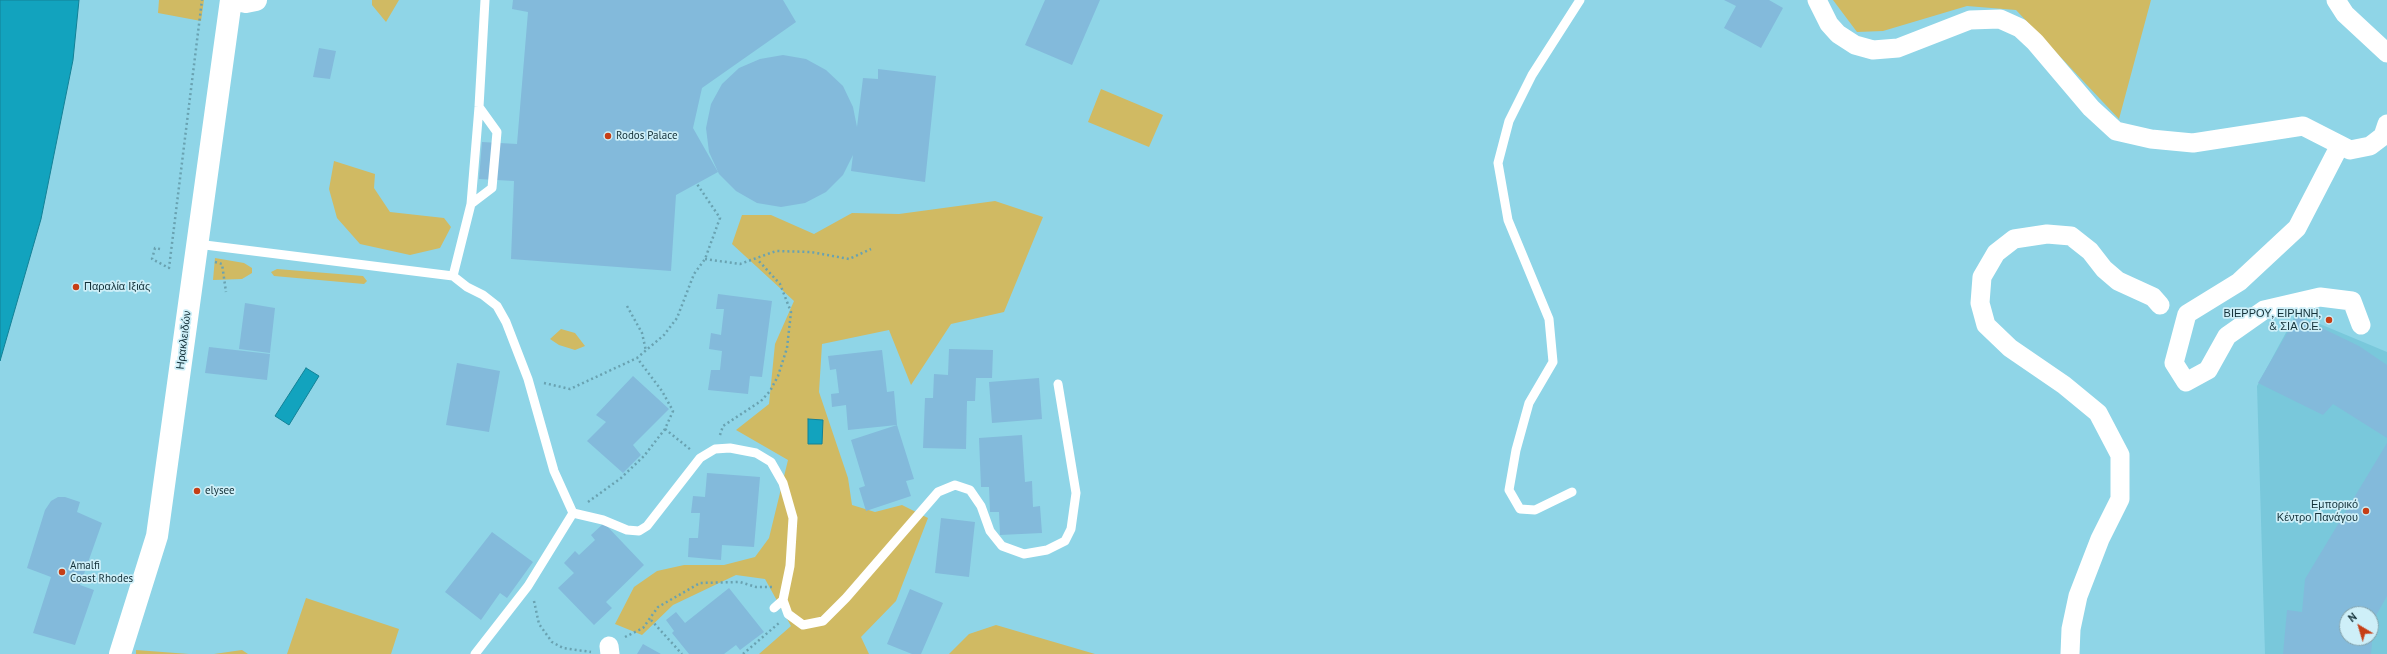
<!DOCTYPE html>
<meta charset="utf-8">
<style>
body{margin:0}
#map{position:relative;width:2387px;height:654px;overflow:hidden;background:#8fd5e7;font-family:"PT Sans",sans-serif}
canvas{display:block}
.north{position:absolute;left:2339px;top:606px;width:40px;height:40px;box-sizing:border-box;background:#ceeff8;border:1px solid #84a3ac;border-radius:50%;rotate:322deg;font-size:11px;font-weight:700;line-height:16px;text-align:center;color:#143139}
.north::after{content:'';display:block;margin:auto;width:14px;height:18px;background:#c63e15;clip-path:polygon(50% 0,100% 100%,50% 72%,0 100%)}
</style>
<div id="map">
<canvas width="2387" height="654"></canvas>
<div class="north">N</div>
</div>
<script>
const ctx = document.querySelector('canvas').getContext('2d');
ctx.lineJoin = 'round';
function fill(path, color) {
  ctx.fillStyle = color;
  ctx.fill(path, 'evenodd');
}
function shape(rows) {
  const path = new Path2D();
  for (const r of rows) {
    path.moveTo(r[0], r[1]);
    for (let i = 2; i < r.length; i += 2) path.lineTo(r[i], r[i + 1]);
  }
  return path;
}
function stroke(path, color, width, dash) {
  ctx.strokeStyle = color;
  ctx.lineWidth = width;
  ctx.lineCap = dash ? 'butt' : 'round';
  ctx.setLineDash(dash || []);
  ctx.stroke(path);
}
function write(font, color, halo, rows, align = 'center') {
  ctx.font = font + ' "PT Sans",sans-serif';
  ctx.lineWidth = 3.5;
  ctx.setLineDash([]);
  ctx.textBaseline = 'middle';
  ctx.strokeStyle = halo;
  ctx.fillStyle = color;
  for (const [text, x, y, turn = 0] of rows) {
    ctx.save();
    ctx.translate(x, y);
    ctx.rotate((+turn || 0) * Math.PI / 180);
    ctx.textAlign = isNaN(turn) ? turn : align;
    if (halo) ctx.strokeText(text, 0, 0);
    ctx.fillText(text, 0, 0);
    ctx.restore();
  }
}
fill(shape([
 [2296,314,2387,352,2387,654,2265,654,2257,386],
 [2347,614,2371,614,2371,638,2347,638]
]), '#79c8db');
fill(shape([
 [159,0,204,0,201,21,158,13],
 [372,0,399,0,386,22,372,5],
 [1833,0,2151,0,2119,119,2016,10,1967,6,1883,31,1857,32],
 [1101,89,1163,115,1149,147,1088,122],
 [334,161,375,174,374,188,390,212,444,218,451,227,440,248,410,255,360,244,337,218,329,189],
 [995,201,1043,217,1004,312,951,324,911,385,889,330,822,344,819,392,848,478,852,505,875,512,902,505,928,518,896,601,861,637,869,654,759,654,791,626,765,579,736,575,673,605,642,635,615,624,634,587,657,571,684,565,724,565,755,557,769,538,788,460,736,430,769,404,775,344,794,301,732,244,742,215,771,215,814,234,852,213,899,214],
 [215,258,244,263,252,268,252,273,242,279,213,280],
 [277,269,363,276,367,281,364,284,274,276,271,272],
 [561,329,575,333,585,346,575,350,559,345,550,339],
 [306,598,399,629,391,654,287,654],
 [996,625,1095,654,949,654,969,634],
 [136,650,189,654,136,654],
 [242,650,248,654,214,654]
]), '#d0ba63');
const water = shape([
 [0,0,79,0,73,60,41,219,0,361,0,0],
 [306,368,319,376,289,425,275,416,306,368],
 [808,419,823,420,822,444,808,444,808,419]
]);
fill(water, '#12a3be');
stroke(water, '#138196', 1);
fill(shape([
 [513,0,783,0,796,22,702,88,693,128,718,172,676,195,671,271,511,259,514,181,479,179,482,142,517,144,528,12,512,9],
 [1045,0,1100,0,1072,65,1025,45],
 [1724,0,1769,0,1783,8,1761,48,1724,28,1736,6],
 [319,48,336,51,330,79,313,77],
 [783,55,806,59,826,70,843,86,853,107,857,127,863,78,878,79,878,69,936,76,925,182,851,171,853,155,843,175,826,192,805,203,781,207,757,203,736,191,719,174,709,152,706,128,711,104,722,84,739,68,760,59],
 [718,294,772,301,762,377,750,376,748,394,708,390,711,370,720,370,722,351,709,349,711,333,721,335,724,309,716,309],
 [245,303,275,308,270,353,239,349],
 [2297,316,2359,346,2387,365,2387,438,2333,404,2323,415,2258,383],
 [209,347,270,354,267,380,205,373],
 [949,349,993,350,992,378,976,378,975,401,967,401,966,449,923,448,925,398,933,398,934,374,948,375],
 [882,350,887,392,894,391,897,425,848,430,846,405,832,407,831,394,839,393,836,369,830,370,828,356],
 [457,363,500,371,489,432,446,425],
 [633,376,669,409,633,445,641,455,623,473,587,441,606,422,596,415],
 [1039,378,1042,419,992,423,989,382],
 [897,425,914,479,906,481,911,496,866,511,859,488,865,486,851,440],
 [1022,435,1025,482,1032,481,1033,507,1040,506,1042,533,1000,535,999,512,990,512,989,487,981,487,979,438],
 [2387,443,2387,596,2374,619,2371,654,2283,654,2287,610,2302,612,2305,579],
 [2347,614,2371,614,2371,638,2347,638],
 [707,473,760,477,754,547,722,545,721,560,688,557,689,538,698,538,700,513,691,513,693,496,705,497],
 [58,497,65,497,80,502,77,512,102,523,80,585,94,590,75,645,33,633,51,577,27,568,45,510,51,501],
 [941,518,975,522,969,577,935,573],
 [604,523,644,565,606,602,612,608,594,625,558,588,574,573,564,563,575,551,579,555,595,540,591,535],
 [492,532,533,562,507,598,500,593,481,620,445,592],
 [729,588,764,632,740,650,736,645,724,654,689,654,672,633,674,631,666,620,676,612,685,623],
 [910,589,943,603,921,654,912,654,887,644],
 [643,644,661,654,637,654]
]), '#83badb');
stroke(shape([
 [160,249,155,248,152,259,169,268,202,0],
 [705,259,740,264,776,251,811,252,849,259,871,249],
 [215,262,222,264,226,292],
 [627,306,642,333,646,351],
 [544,383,570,389,637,358,664,335,677,318,694,274,705,259,720,218,697,184],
 [665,429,691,450],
 [720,435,723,426,761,401,770,391,778,376,787,348,791,312,780,284,757,259],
 [588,502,621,478,644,456,665,429,673,411,662,391,637,358],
 [534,601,539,624,552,642,563,648,591,652],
 [651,620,682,654],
 [625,637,643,628,658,607,700,583,740,582,756,587,773,587],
 [743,654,779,623]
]), '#69a2b1', 2.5, [2, 3]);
stroke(shape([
 [471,204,492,188,497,132,479,107],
 [197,244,453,276,467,287,483,295,497,306,506,322,528,379,554,471,573,513,603,520,627,530,639,531,647,526,700,458,715,449,730,448,756,453,771,462,783,483,793,518,790,566,783,600,788,614,803,625,823,621,846,598,938,492,955,485,970,490,981,506,990,531,1002,546,1024,554,1047,550,1065,541,1071,529,1076,493,1058,384],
 [453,276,471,204,479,107,485,0],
 [1572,492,1535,510,1520,509,1509,490,1516,450,1529,403,1553,362,1549,319,1508,220,1498,163,1509,121,1532,75,1580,0],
 [774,608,783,600],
 [475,654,528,586,573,513]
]), '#fff', 9);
stroke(shape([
 [1817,0,1829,24,1838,34,1855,45,1873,50,1898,48,1970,20,2000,19,2020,28,2035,42,2091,108,2116,131,2151,139,2193,143,2303,126,2350,150,2370,146,2383,136,2387,124],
 [2336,0,2345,14,2387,53],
 [2340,145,2297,228,2239,282,2187,314,2174,363,2186,382,2208,370,2227,336,2264,310,2320,297,2352,301,2361,325],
 [609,646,610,654],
 [2070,654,2071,629,2078,596,2100,539,2120,499,2120,455,2098,413,2064,385,2010,348,1986,325,1980,303,1982,277,1996,253,2014,239,2047,234,2071,236,2090,251,2104,269,2118,281,2153,297,2160,305]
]), '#fff', 19);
stroke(shape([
 [237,0,246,2,256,0],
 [120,654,157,536,231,0]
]), '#fff', 22);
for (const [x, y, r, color] of [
 [608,136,4,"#c63e15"],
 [76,287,4,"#c63e15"],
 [2329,320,4,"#c63e15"],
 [197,491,4,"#c63e15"],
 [2366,511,4,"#c63e15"],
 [62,572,4,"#c63e15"]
]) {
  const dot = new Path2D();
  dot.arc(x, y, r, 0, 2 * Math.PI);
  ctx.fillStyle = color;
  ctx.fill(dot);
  stroke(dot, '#ceeff8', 1.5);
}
write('11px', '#143139', '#ceeff8', [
 ["Rodos Palace",616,136],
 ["Παραλία Ιξιάς",84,287],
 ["ΒΙΕΡΡΟΥ, ΕΙΡΗΝΗ,",2321,314,"right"],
 ["& ΣΙΑ Ο.Ε.",2321,327,"right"],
 ["elysee",205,491],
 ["Εμπορικό",2358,505,"right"],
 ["Κέντρο Πανάγου",2358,518,"right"],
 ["Amalfi",70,566],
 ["Coast Rhodes",70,579]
], 'left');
write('11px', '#143139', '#ceeff8', [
 ["Ηρακλειδών",184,340,-83]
]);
</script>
